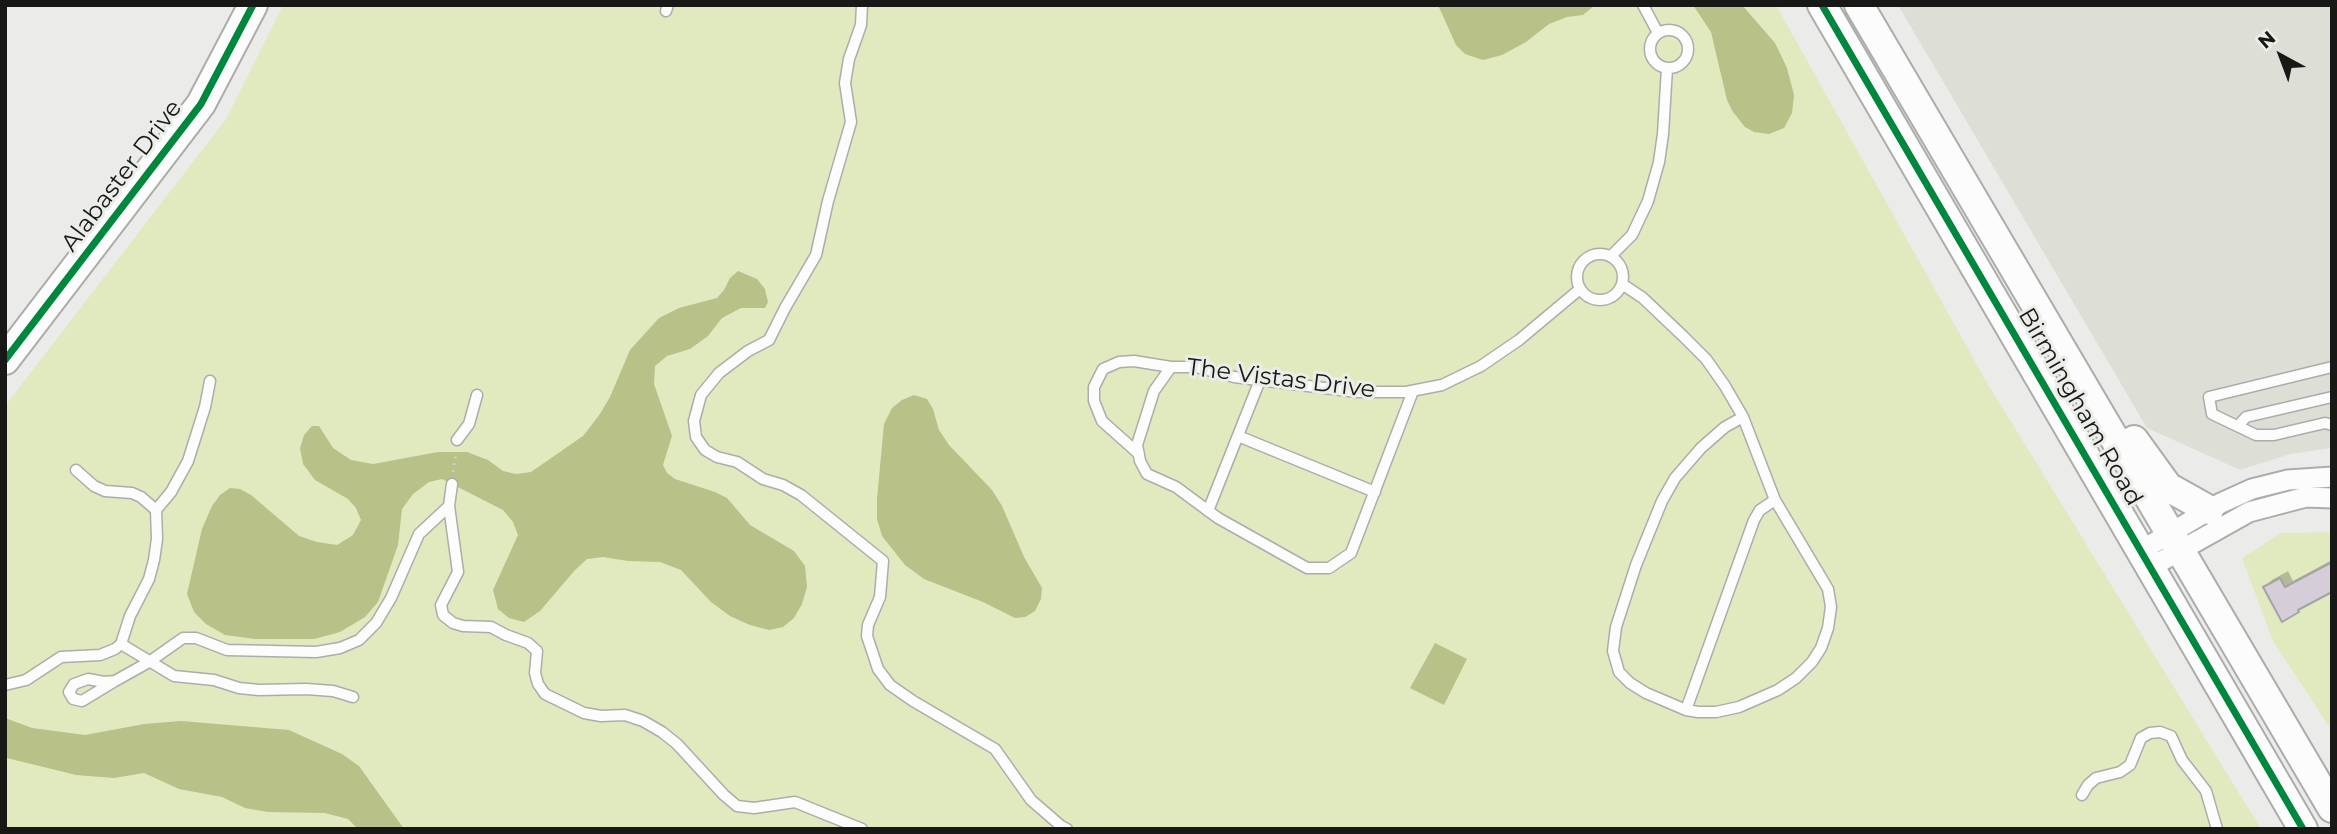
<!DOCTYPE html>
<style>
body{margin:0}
#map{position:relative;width:2337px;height:834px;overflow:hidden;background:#ebece9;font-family:Montserrat,sans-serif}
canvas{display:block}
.frame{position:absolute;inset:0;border:7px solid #181816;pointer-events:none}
.north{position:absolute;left:2246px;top:21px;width:70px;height:70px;-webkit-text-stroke:5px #ebede8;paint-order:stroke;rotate:319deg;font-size:19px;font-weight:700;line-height:28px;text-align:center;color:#181816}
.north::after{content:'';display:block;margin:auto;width:24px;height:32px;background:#181816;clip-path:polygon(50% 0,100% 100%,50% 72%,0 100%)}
</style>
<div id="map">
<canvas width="2337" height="834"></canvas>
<div class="frame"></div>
<div class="north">N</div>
</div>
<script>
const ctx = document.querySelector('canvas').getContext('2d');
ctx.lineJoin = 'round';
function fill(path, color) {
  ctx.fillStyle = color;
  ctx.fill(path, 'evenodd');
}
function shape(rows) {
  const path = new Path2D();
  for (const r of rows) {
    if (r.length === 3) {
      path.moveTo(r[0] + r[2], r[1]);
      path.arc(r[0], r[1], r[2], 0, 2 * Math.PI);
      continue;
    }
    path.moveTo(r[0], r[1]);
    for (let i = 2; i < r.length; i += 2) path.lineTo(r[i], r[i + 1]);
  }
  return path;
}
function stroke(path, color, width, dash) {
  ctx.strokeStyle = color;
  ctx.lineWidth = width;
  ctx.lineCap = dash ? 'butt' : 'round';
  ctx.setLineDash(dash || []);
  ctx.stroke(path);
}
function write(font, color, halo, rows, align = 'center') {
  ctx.font = font + ' Montserrat,sans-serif';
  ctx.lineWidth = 6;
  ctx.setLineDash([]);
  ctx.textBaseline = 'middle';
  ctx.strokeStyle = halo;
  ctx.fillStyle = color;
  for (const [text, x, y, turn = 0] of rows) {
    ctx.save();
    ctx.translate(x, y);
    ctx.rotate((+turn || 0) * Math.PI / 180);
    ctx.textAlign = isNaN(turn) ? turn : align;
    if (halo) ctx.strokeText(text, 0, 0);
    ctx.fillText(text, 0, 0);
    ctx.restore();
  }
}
fill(shape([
 [1898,5,2332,5,2332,448,2290,454,2240,470,2147,428]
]), '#dddfd7');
fill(shape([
 [283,5,1776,5,1986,381,2261,829,5,829,5,406,226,119],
 [2332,532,2332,731,2273,641,2242,558,2281,533]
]), '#e1e9bf');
fill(shape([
 [1438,5,1595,5,1583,15,1567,17,1549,24,1526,42,1502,55,1483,60,1465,54,1456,45],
 [1693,5,1742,5,1775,43,1787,68,1794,95,1792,113,1784,128,1769,134,1754,132,1745,127,1733,112,1727,100,1711,32],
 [738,271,757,279,765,289,768,302,765,308,741,308,722,318,708,336,690,349,667,356,655,366,654,384,672,436,663,465,667,473,675,479,715,492,727,498,750,525,794,551,805,566,807,587,802,604,794,618,783,627,769,630,750,625,730,616,711,602,681,570,660,562,628,561,603,557,587,559,575,570,540,611,524,622,509,618,498,609,493,590,518,535,513,522,503,510,442,479,429,482,413,494,402,509,398,545,378,602,365,617,340,632,314,639,255,639,225,635,206,624,194,612,187,594,202,529,212,506,220,495,230,488,240,489,251,495,299,536,317,542,337,545,353,535,361,520,356,508,348,499,315,480,303,464,300,448,304,435,312,426,319,426,333,448,351,460,373,464,438,452,467,452,488,460,503,471,516,474,531,472,583,436,600,414,610,397,630,350,659,318,679,308,717,298,724,290,730,278],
 [914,395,927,399,933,409,939,430,949,445,992,490,1002,506,1024,557,1042,588,1041,599,1035,611,1025,617,1015,618,983,602,924,579,905,565,882,536,877,519,877,499,884,424,892,408,902,400],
 [1435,643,1467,659,1444,705,1410,688],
 [5,718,32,728,85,735,144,724,181,721,289,730,342,754,359,766,404,829,358,829,348,819,325,813,268,812,245,808,222,797,179,789,144,773,114,778,76,775,7,758]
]), '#b7c188');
fill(shape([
 [2332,560,2332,590,2304,604,2298,611,2265,587,2272,580,2288,571,2293,581]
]), '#0003');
const building = shape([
 [2332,562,2332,592,2298,610,2299,612,2282,622,2263,587,2280,578,2285,587,2332,562]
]);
fill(building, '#d5cdd8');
stroke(building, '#a4a4a4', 2);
const lane = shape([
 [862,5,861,25,849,59,845,83,851,122,828,201,816,255,785,308,769,340,748,351,719,373,701,395,694,421,696,437,705,450,717,457,737,462,763,479,783,485,801,495,883,561,880,597,868,625,867,636,878,669,890,685,913,701,995,749,1031,800,1061,826,1067,829],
 [1643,5,1658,33],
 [666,11,668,5],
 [1669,49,19],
 [1600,277,23],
 [1611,256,1632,235,1648,201,1659,162,1663,134,1667,68],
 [1622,284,1643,298,1683,336,1706,359,1725,386,1743,417,1775,500,1828,589,1831,607,1828,628,1821,648,1812,662,1796,678,1778,690,1739,707,1716,712,1698,712,1686,710,1646,693,1630,683,1619,672,1613,651,1616,627,1636,565,1662,501,1675,478,1701,448,1725,427,1743,417],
 [1171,367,1154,391,1137,445,1140,461,1147,474,1176,487,1218,518,1307,568,1329,568,1351,553,1413,391],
 [2332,367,2209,397,2212,414,2256,435,2274,435,2325,423,2332,425],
 [210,381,205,407,188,461,171,492,156,510,157,539,154,560,149,579,130,616,121,644,174,676,214,680,239,688,259,690,306,689,333,691,353,697],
 [2238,426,2246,417,2332,397],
 [1238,436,1375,492],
 [457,440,469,424,477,395],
 [1139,454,1102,421,1094,401,1094,387,1103,369,1119,362,1134,361,1171,367,1196,367,1234,377,1357,392,1406,392,1442,385,1481,366,1519,340,1580,289],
 [76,470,94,486,105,491,132,493,141,497,156,510],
 [449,506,452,484],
 [1208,511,1260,380],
 [115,681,82,701,73,699,69,692,74,684,88,679,104,682,115,681,149,662,183,638,196,638,227,650,316,652,340,648,359,640,376,623,391,598,419,534,449,506,458,572,441,605,443,615,453,623,463,626,491,627,506,635,528,643,537,651,535,673,538,684,545,694,584,713,601,716,625,715,643,721,662,732,677,744,724,795,737,806,754,808,795,802,862,829],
 [5,685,26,680,61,657,100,655,115,649,121,644],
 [1686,710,1754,520,1760,510,1775,500],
 [2082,795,2088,785,2096,778,2120,772,2130,765,2141,738,2150,733,2160,732,2171,736,2182,760,2206,791,2217,829]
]);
const street = shape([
 [2142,550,2221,503,2252,489,2288,480,2332,477],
 [2151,567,2249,512,2306,497,2332,498]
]);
const secondary = shape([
 [1822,5,2303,829],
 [1859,5,2332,808],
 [5,360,201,104,253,5],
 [2134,440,2168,487,2209,510]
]);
stroke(lane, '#acadab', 13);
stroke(street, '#acadab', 23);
stroke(secondary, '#acadab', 32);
stroke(shape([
 [453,472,456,454]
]), '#cfcfcf', 2.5, [2, 5]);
stroke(lane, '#fcfcfc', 10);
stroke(street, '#fcfcfc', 19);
stroke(secondary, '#fcfcfc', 28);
stroke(shape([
 [1822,5,2303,829],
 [5,360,201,104,253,5]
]), '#00873e', 7);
write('24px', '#181816', '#ebede8', [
 ["Alabaster Drive",122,176,-53],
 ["The Vistas Drive",1281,379,7],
 ["Birmingham Road",2080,407,60]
]);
</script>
